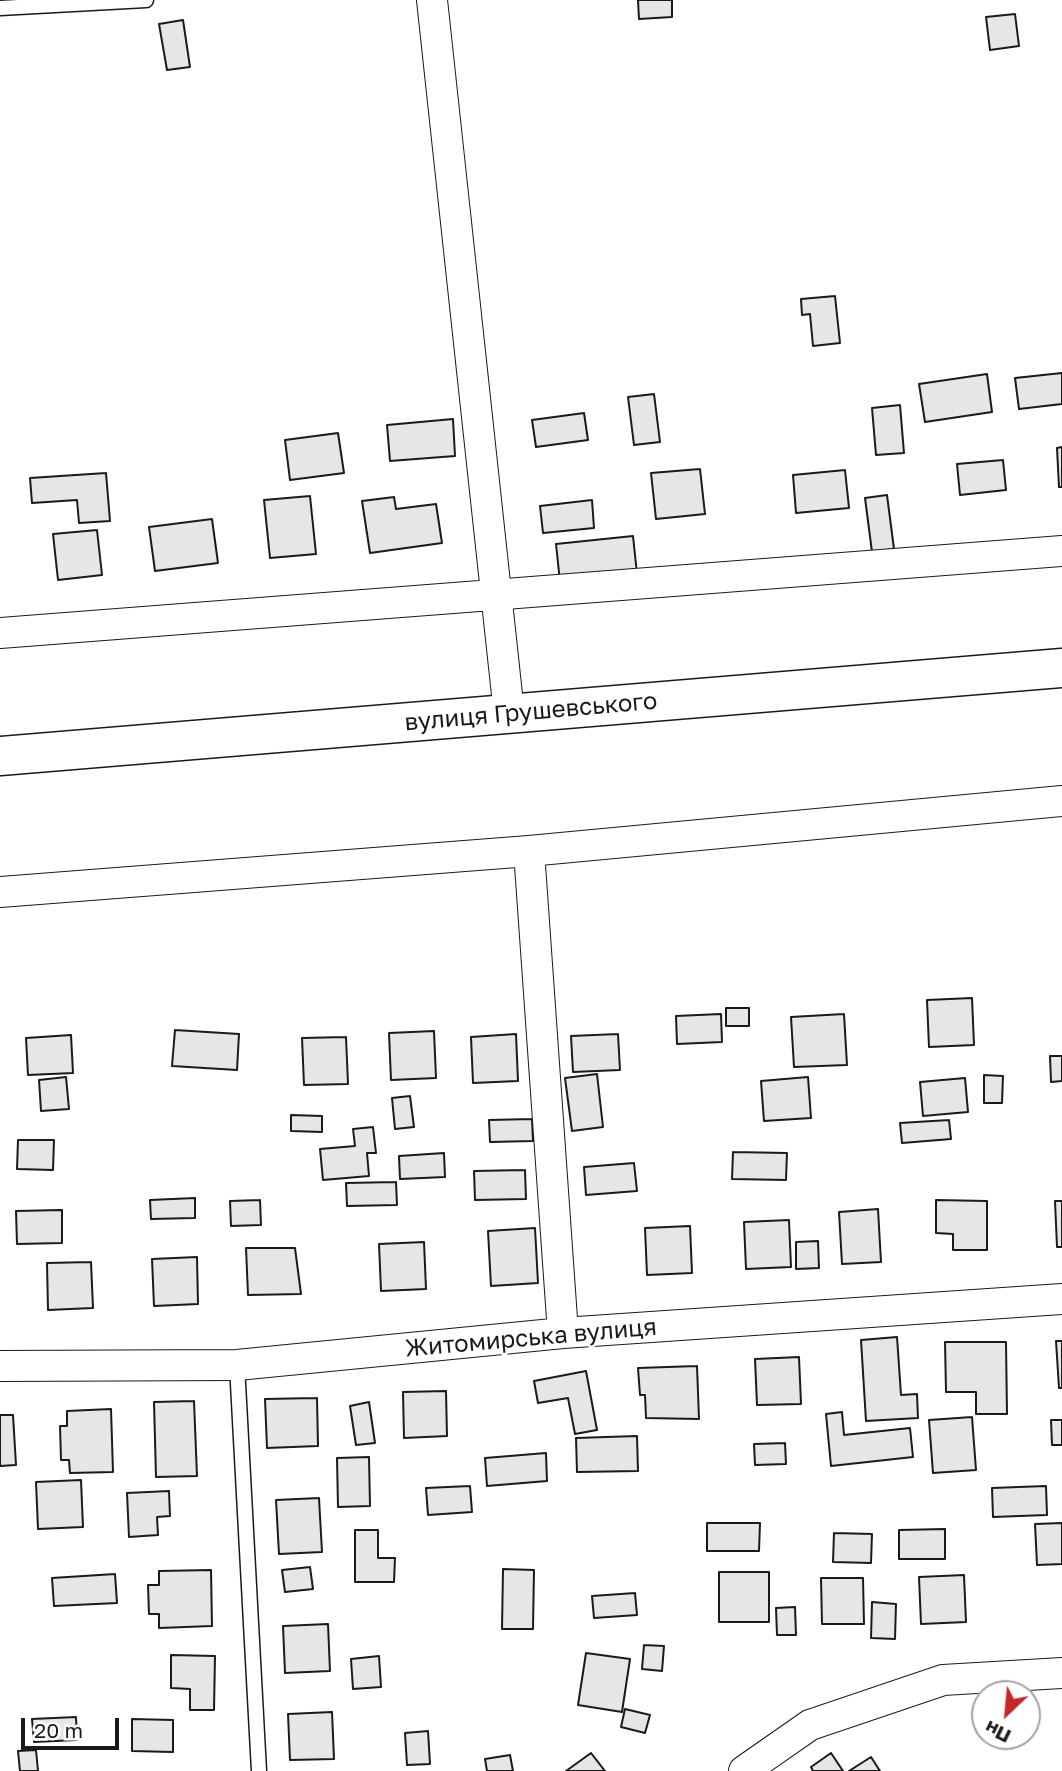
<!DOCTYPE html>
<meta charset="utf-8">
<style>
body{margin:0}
#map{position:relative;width:1062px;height:1771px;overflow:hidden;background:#fff;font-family:"Golos Text",sans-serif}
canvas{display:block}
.north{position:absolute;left:971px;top:1680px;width:70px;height:70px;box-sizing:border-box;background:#fff;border:2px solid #a3a3a3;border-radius:50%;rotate:206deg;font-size:19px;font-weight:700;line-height:28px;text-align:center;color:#1a1a1a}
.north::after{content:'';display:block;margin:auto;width:24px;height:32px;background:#c62828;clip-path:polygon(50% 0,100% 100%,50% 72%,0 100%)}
.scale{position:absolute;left:21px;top:1718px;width:98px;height:32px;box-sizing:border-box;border:4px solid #1a1a1a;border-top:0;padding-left:9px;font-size:21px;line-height:24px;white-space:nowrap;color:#1a1a1a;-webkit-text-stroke:5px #fff;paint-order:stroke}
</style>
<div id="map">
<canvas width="1062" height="1771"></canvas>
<div class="north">Пн</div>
<div class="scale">20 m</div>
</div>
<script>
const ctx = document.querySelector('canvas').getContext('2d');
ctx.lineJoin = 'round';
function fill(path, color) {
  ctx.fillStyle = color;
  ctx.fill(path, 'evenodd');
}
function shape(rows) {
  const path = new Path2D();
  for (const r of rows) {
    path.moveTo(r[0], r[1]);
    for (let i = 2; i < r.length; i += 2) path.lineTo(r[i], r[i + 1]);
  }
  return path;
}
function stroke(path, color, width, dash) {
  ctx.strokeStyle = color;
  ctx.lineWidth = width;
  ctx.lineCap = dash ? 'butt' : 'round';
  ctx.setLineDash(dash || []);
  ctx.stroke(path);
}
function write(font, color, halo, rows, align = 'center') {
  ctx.font = font + ' "Golos Text",sans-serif';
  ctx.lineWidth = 5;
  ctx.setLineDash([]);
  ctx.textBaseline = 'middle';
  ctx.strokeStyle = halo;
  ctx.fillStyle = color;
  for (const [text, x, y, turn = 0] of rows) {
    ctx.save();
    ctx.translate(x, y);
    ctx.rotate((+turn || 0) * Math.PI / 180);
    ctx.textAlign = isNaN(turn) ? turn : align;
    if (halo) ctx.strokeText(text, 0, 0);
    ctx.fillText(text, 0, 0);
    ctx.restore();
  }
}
const building = shape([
 [638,0,672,0,672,17,639,19,638,0],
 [1015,14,1019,46,990,50,986,17,1015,14],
 [183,20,190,67,167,70,159,24,183,20],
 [835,296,840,343,813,346,810,314,802,315,801,299,835,296],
 [1062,373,1062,404,1019,409,1015,378,1062,373],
 [987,374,992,412,925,422,919,384,987,374],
 [654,394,660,442,634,445,628,397,654,394],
 [900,405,904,453,876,455,872,408,900,405],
 [584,413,588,440,536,447,532,420,584,413],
 [453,419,455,456,390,461,387,425,453,419],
 [338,433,344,473,290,480,285,440,338,433],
 [1062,447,1062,487,1059,487,1057,448,1062,447],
 [1003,460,1006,490,960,495,957,464,1003,460],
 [700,469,705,514,656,519,651,473,700,469],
 [845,470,849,508,796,513,793,475,845,470],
 [106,473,110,521,79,523,77,500,32,503,30,478,106,473],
 [887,495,894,549,872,552,865,498,887,495],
 [310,496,316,554,270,558,264,500,310,496],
 [394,497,396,509,436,504,442,543,370,553,362,501,394,497],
 [592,500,594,528,543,533,540,506,592,500],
 [212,519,218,563,155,571,149,527,212,519],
 [97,530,102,575,58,580,53,534,97,530],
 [633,536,637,574,560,582,556,544,633,536],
 [972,998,974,1045,929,1047,927,1000,972,998],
 [726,1008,749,1008,749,1026,726,1026,726,1008],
 [721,1014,722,1042,677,1044,676,1016,721,1014],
 [844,1014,847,1065,794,1067,791,1017,844,1014],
 [175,1030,239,1034,237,1070,172,1066,175,1030],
 [434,1031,436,1078,391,1080,389,1033,434,1031],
 [516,1034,518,1081,473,1083,471,1037,516,1034],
 [618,1034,620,1070,573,1072,571,1036,618,1034],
 [71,1035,73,1073,28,1075,26,1038,71,1035],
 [346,1037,348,1084,304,1085,302,1038,346,1037],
 [1050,1056,1062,1056,1062,1081,1051,1082,1050,1056],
 [597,1074,603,1127,572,1131,565,1078,597,1074],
 [984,1075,1003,1076,1002,1103,984,1103,984,1075],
 [66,1077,69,1109,41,1111,39,1080,66,1077],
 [808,1077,811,1118,764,1121,761,1081,808,1077],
 [965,1078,968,1112,923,1116,920,1082,965,1078],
 [410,1096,414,1127,395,1129,392,1098,410,1096],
 [291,1115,322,1116,322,1132,291,1131,291,1115],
 [532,1119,533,1141,490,1142,489,1120,532,1119],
 [949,1120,951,1139,902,1143,900,1123,949,1120],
 [373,1127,376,1153,367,1153,369,1176,323,1180,320,1149,355,1146,353,1129,373,1127],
 [18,1140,54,1140,53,1170,17,1169,18,1140],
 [733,1152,787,1153,786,1180,732,1179,733,1152],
 [444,1153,445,1177,400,1179,399,1156,444,1153],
 [634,1163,637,1191,586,1195,584,1167,634,1163],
 [525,1170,526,1199,475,1200,474,1171,525,1170],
 [396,1182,397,1205,347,1206,346,1183,396,1182],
 [195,1198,195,1218,151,1219,150,1200,195,1198],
 [260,1200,261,1225,231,1226,230,1201,260,1200],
 [936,1200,987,1201,987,1250,953,1250,953,1234,936,1233,936,1200],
 [1055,1201,1062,1201,1062,1247,1057,1247,1055,1201],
 [878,1209,881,1262,842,1264,839,1212,878,1209],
 [62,1210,62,1243,17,1244,16,1211,62,1210],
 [789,1220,791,1267,746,1269,744,1222,789,1220],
 [690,1226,692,1273,647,1275,645,1228,690,1226],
 [535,1228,538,1283,491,1286,488,1231,535,1228],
 [818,1241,819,1268,796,1269,796,1242,818,1241],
 [424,1242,426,1289,381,1291,379,1244,424,1242],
 [246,1248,295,1248,301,1294,248,1295,246,1248],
 [197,1257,198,1304,154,1306,152,1259,197,1257],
 [91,1262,93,1308,48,1310,47,1263,91,1262],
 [897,1337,901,1395,917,1394,918,1418,866,1421,861,1340,897,1337],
 [1056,1341,1062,1341,1062,1388,1059,1388,1056,1341],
 [945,1342,1006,1342,1007,1414,976,1414,976,1392,946,1392,945,1342],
 [799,1357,801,1404,757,1405,755,1359,799,1357],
 [697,1366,699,1419,646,1418,645,1395,640,1395,638,1368,697,1366],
 [586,1371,597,1430,575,1434,568,1398,538,1403,534,1381,586,1371],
 [446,1391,447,1436,404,1438,403,1392,446,1391],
 [317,1398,318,1446,267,1448,265,1399,317,1398],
 [194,1401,197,1476,156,1477,154,1402,194,1401],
 [369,1402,375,1443,356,1445,350,1406,369,1402],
 [111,1409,113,1472,70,1473,69,1460,61,1460,60,1426,67,1426,67,1411,111,1409],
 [842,1412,844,1435,910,1428,913,1457,831,1466,826,1414,842,1412],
 [0,1415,13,1415,16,1465,0,1466,0,1415],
 [972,1417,976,1470,933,1473,929,1420,972,1417],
 [1051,1420,1062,1420,1062,1445,1052,1445,1051,1420],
 [637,1436,638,1471,577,1472,576,1438,637,1436],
 [785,1443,786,1464,755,1465,754,1444,785,1443],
 [546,1453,547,1481,487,1486,485,1458,546,1453],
 [369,1457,370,1506,338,1507,337,1458,369,1457],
 [81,1480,83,1527,38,1529,36,1482,81,1480],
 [470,1486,472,1512,428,1515,426,1488,470,1486],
 [1046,1486,1047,1515,993,1517,992,1488,1046,1486],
 [169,1491,170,1516,157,1517,158,1535,129,1537,127,1493,169,1491],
 [319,1498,322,1552,279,1554,276,1500,319,1498],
 [707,1523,760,1523,759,1551,707,1551,707,1523],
 [1062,1523,1062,1564,1037,1565,1035,1524,1062,1523],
 [945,1529,945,1559,899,1559,899,1530,945,1529],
 [355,1530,378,1530,378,1558,395,1558,394,1582,355,1582,355,1530],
 [834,1533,872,1534,871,1563,833,1562,834,1533],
 [310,1567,313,1589,285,1592,282,1570,310,1567],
 [503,1569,534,1570,533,1629,502,1629,503,1569],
 [211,1570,212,1626,159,1628,159,1614,149,1614,148,1585,159,1585,159,1571,211,1570],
 [719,1572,769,1572,769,1622,719,1622,719,1572],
 [115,1574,117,1603,54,1606,52,1578,115,1574],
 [964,1575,966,1622,921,1624,919,1577,964,1575],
 [821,1578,863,1578,864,1624,822,1624,821,1578],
 [635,1593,637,1615,594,1618,592,1596,635,1593],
 [872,1602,896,1604,895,1639,871,1638,872,1602],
 [795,1607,796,1635,777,1635,776,1608,795,1607],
 [328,1624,330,1671,285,1673,283,1626,328,1624],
 [644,1645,664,1646,662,1671,642,1669,644,1645],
 [586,1653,630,1659,622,1712,578,1705,586,1653],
 [171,1655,215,1656,214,1710,190,1710,190,1689,171,1688,171,1655],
 [379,1656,381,1687,353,1689,351,1659,379,1656],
 [625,1709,650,1715,645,1733,621,1727,625,1709],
 [332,1712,334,1759,290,1760,288,1714,332,1712],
 [76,1717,77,1740,34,1742,32,1719,76,1717],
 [132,1719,173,1720,173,1752,132,1751,132,1719],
 [428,1731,430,1764,407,1765,405,1733,428,1731],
 [36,1750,38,1771,20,1771,18,1751,36,1750],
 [591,1753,605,1771,566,1771,591,1753],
 [831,1753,843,1771,813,1771,811,1767,831,1753],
 [510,1755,513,1771,487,1771,485,1759,510,1755],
 [871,1757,880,1771,849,1771,871,1757]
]);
fill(building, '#e6e6e6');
stroke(building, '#1a1a1a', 2);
const service = shape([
 [0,8,146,0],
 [237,1365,259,1771]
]);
const minor = shape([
 [432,0,509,713],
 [0,633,1062,551],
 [529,851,563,1333],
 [0,892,529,851,1062,801],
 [0,1366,237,1365,563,1333,1062,1299],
 [744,1771,810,1725,943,1680,1062,1673]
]);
const trunk = shape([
 [0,756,1062,668]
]);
stroke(service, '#1a1a1a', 17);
stroke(minor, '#1a1a1a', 32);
stroke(trunk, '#1a1a1a', 41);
stroke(service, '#fff', 14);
stroke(minor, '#fff', 30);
stroke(trunk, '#fff', 38);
write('24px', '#1a1a1a', '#fff', [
 ["вулиця Грушевського",531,712,-5],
 ["Житомирська вулиця",531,1338,-5]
]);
</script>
